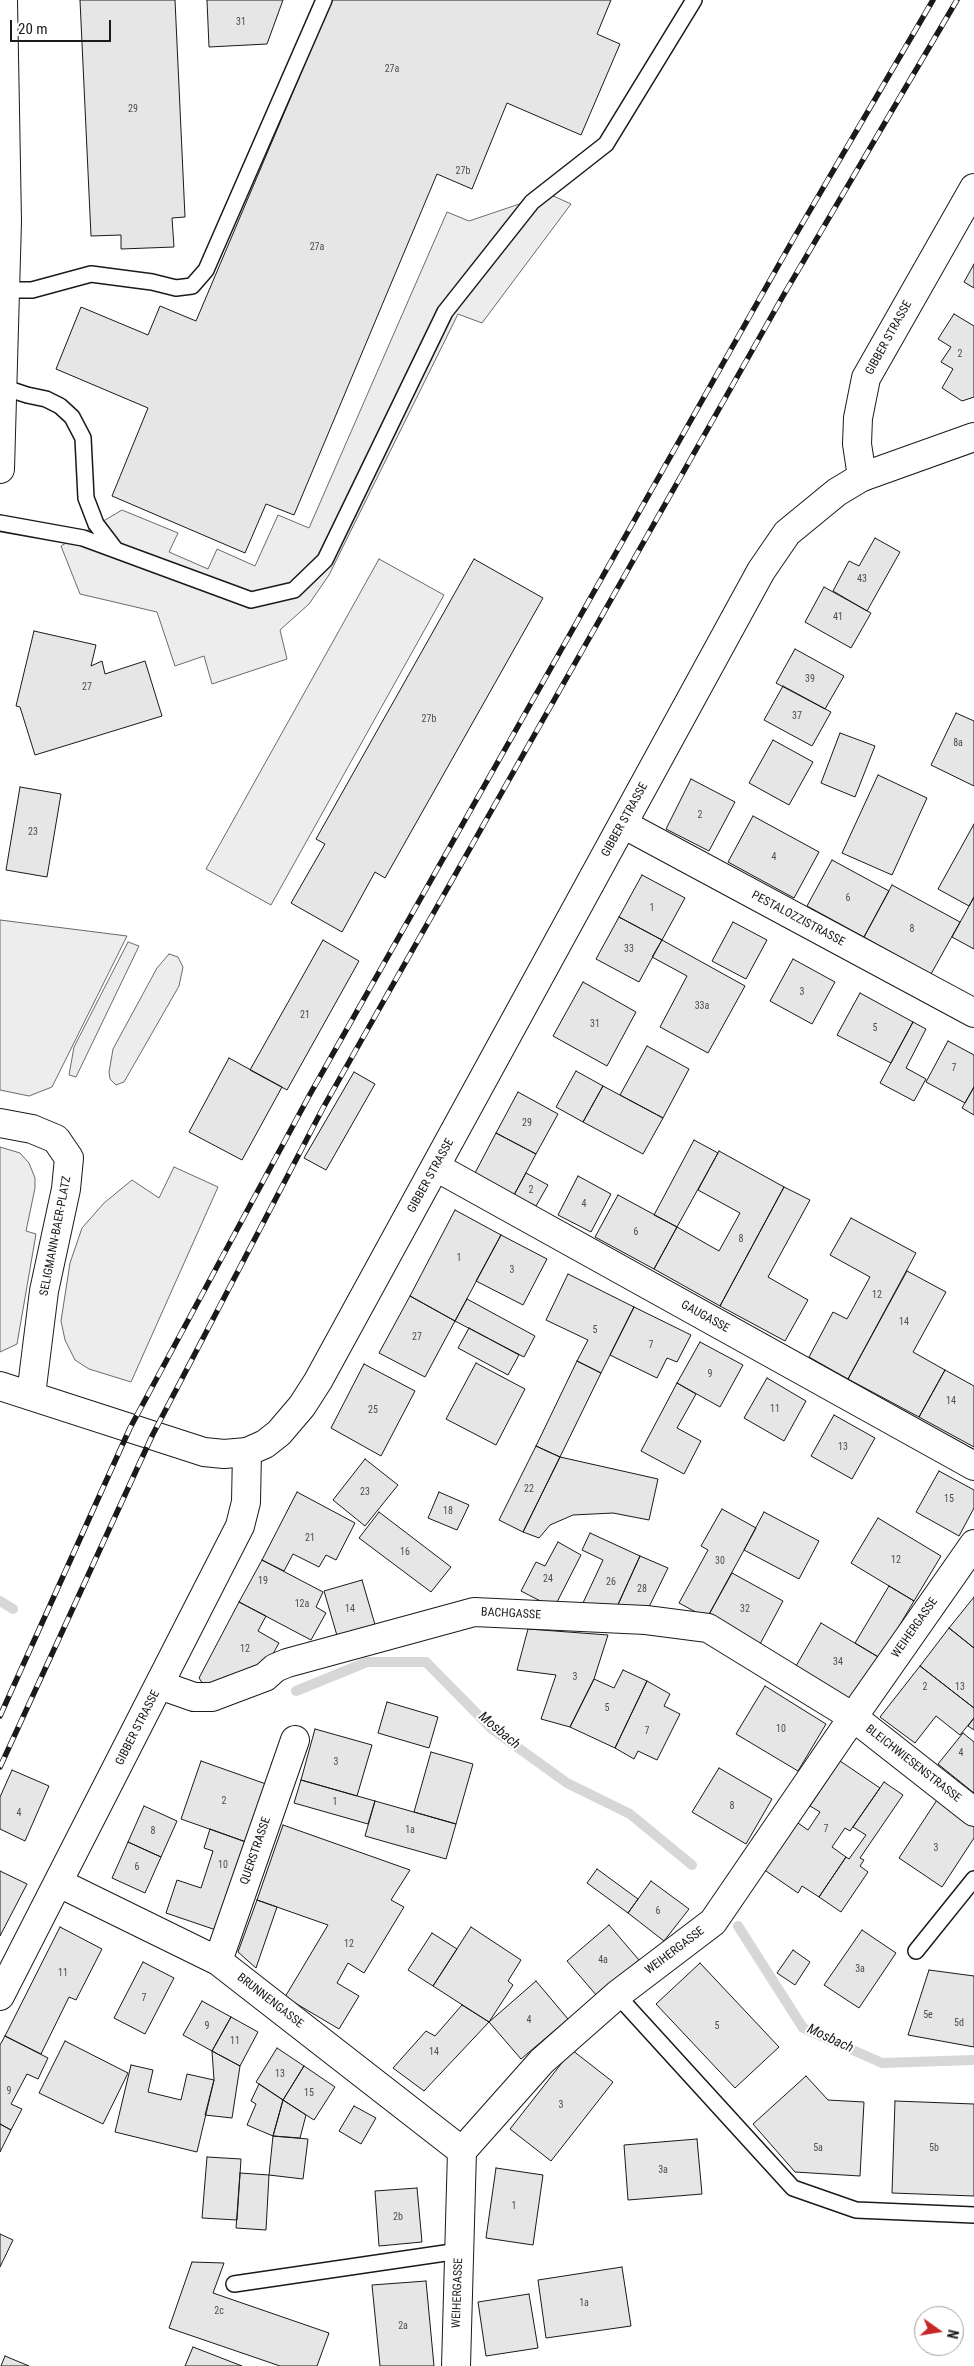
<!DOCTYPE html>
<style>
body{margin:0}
#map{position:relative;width:974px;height:2366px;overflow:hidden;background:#fff;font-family:"Roboto Condensed",sans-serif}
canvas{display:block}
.north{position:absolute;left:914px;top:2306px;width:50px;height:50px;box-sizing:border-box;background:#fff;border:1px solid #a3a3a3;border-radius:50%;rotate:103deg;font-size:14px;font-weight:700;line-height:20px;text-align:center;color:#1a1a1a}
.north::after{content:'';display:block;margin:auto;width:18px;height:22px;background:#c62828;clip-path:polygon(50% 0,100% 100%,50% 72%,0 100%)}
.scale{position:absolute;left:10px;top:20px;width:101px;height:22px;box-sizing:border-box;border:2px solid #1a1a1a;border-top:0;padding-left:6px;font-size:15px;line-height:18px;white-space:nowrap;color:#1a1a1a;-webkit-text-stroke:4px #fff;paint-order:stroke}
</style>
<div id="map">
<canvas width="974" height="2366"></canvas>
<div class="north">N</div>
<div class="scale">20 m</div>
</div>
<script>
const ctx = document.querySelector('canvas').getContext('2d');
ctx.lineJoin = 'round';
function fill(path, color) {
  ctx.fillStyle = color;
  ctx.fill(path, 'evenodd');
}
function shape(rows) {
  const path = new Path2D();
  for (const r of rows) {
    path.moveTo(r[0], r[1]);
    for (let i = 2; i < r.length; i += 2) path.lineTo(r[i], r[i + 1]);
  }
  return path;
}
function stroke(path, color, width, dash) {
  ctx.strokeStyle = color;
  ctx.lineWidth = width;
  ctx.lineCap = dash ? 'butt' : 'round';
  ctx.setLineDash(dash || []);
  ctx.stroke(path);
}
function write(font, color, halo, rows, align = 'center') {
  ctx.font = font + ' "Roboto Condensed",sans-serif';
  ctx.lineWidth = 4;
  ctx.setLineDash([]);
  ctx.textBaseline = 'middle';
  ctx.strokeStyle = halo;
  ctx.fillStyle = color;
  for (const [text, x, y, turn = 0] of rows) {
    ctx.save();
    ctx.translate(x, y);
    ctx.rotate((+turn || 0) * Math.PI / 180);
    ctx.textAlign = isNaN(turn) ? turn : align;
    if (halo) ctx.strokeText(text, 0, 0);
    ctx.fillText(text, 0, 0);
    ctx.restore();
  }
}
const built = shape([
 [549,194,571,204,482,323,458,314,329,575,309,604,280,630,287,659,212,684,204,656,175,666,157,612,80,594,61,546,122,510,178,533,169,552,208,569,217,549,255,566,278,515,309,528,447,212,469,221,549,194],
 [379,559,444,595,271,905,206,869,379,559],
 [0,920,127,936,52,1087,29,1096,0,1090,0,920],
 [128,942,139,946,76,1077,69,1075,74,1047,128,942],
 [169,954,178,957,183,967,179,986,124,1082,116,1085,110,1079,109,1072,113,1049,157,968,169,954],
 [0,1147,20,1153,29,1163,35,1178,35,1188,26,1231,36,1234,17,1344,0,1352,0,1147],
 [174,1167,218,1187,131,1382,89,1369,75,1360,65,1340,61,1321,70,1263,82,1228,104,1203,132,1180,159,1198,174,1167]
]);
fill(built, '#ededed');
stroke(built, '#6a6a6a', 1);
stroke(shape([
 [0,1601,13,1609],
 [296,1691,367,1662,426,1662,492,1729,567,1783,630,1814,692,1865],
 [738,1926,803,2028,882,2063,974,2060]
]), '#d7d7d7', 10);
const building = shape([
 [80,0,175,0,185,217,172,218,174,247,121,249,121,235,91,236,80,0],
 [207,0,283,0,267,44,209,47,207,0],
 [332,0,611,0,597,34,620,44,581,135,507,103,472,189,437,174,294,515,266,504,245,553,112,496,148,408,56,369,81,307,148,335,160,306,196,321,332,0],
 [974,264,974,288,964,282,974,264],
 [954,314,974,326,974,397,962,401,942,388,953,369,941,362,951,347,938,339,954,314],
 [875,538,900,552,867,611,833,591,849,561,859,566,875,538],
 [474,559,543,598,385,878,375,872,342,932,291,903,325,844,316,839,474,559],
 [824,587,871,613,851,648,805,622,824,587],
 [34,631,96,645,91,666,102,661,105,674,145,661,162,716,35,755,20,707,16,706,34,631],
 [795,649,844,676,825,709,776,683,795,649],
 [783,686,831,712,812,746,764,720,783,686],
 [956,713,974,721,974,786,931,765,956,713],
 [840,733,875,746,855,797,821,783,840,733],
 [773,740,813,762,789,805,749,783,773,740],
 [878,775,927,798,892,875,842,853,878,775],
 [691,779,735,802,709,851,666,829,691,779],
 [20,787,61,794,47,877,6,870,20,787],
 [753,816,819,852,794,898,728,862,753,816],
 [974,824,974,897,969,906,938,889,974,824],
 [832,860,889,891,864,937,807,906,832,860],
 [642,875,685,898,662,940,619,917,642,875],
 [892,885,960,922,931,974,864,937,892,885],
 [974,897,974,949,952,937,974,897],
 [619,917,662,940,639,982,596,959,619,917],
 [733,922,767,940,746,979,712,961,733,922],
 [323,940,359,961,287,1090,250,1070,323,940],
 [662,940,745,986,708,1053,660,1027,687,976,652,957,662,940],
 [793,959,835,982,812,1024,770,1001,793,959],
 [583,982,636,1012,607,1066,553,1036,583,982],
 [860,993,913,1022,891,1063,837,1035,860,993],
 [913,1022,926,1029,906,1068,926,1079,914,1101,880,1083,913,1022],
 [948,1041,974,1055,974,1087,965,1103,926,1082,948,1041],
 [647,1046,689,1069,663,1118,620,1095,647,1046],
 [229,1058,282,1087,242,1160,189,1132,229,1058],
 [576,1071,603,1086,583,1122,556,1107,576,1071],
 [354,1072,375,1084,326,1170,304,1158,354,1072],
 [603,1086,663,1118,643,1154,583,1122,603,1086],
 [974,1087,974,1115,962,1108,974,1087],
 [518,1092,558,1114,536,1154,496,1133,518,1092],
 [496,1133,536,1154,514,1195,475,1173,496,1133],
 [694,1140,718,1153,677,1227,654,1215,694,1140],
 [719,1151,784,1187,720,1306,654,1269,677,1227,719,1251,740,1213,698,1190,719,1151],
 [526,1173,548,1185,536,1206,514,1195,526,1173],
 [578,1176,611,1194,591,1232,558,1215,578,1176],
 [784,1187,810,1200,768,1277,808,1300,785,1341,720,1306,784,1187],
 [618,1195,677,1227,654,1269,595,1237,618,1195],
 [455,1210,501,1235,455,1321,410,1296,455,1210],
 [851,1218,916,1253,848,1379,809,1357,833,1312,847,1319,870,1277,830,1255,851,1218],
 [501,1235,547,1259,523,1305,476,1281,501,1235],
 [907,1271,946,1292,913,1352,945,1370,919,1417,848,1379,907,1271],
 [568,1274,634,1307,601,1373,577,1361,588,1340,546,1320,568,1274],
 [410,1296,455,1321,425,1377,379,1353,410,1296],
 [467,1299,535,1336,524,1357,455,1321,467,1299],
 [634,1307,691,1335,677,1362,667,1358,657,1378,610,1355,634,1307],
 [469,1328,519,1355,508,1375,458,1348,469,1328],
 [700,1342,743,1365,720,1407,677,1383,700,1342],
 [577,1361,601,1373,560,1457,536,1446,577,1361],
 [476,1363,525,1389,496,1445,446,1419,476,1363],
 [364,1364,415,1391,381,1456,331,1428,364,1364],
 [945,1370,974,1386,974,1447,919,1417,945,1370],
 [767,1378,806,1401,784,1441,744,1418,767,1378],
 [677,1383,696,1394,677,1428,701,1441,684,1474,641,1451,677,1383],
 [834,1415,875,1438,852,1479,811,1456,834,1415],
 [536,1446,560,1457,523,1532,499,1520,536,1446],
 [560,1457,658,1479,649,1520,613,1513,573,1515,550,1525,539,1538,523,1532,560,1457],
 [365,1459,398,1485,365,1526,333,1500,365,1459],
 [939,1471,974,1490,974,1508,959,1536,916,1512,939,1471],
 [297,1492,355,1523,336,1560,326,1555,319,1567,293,1554,284,1571,262,1560,297,1492],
 [439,1492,469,1505,457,1530,428,1518,439,1492],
 [722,1509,756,1528,707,1618,679,1603,708,1550,701,1546,722,1509],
 [379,1512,451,1567,431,1592,359,1538,379,1512],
 [764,1512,819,1541,799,1579,744,1550,764,1512],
 [878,1518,941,1556,914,1601,851,1563,878,1518],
 [590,1533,640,1556,616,1609,582,1605,603,1560,582,1550,590,1533],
 [558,1542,581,1555,554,1608,521,1591,536,1562,545,1566,558,1542],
 [640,1556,668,1568,647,1611,616,1609,640,1556],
 [262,1560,323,1592,316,1607,326,1613,311,1640,239,1602,262,1560],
 [732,1573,783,1601,759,1646,707,1618,732,1573],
 [362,1580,376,1628,338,1639,324,1591,362,1580],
 [889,1586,914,1601,880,1658,855,1643,889,1586],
 [974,1597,974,1648,949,1628,974,1597],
 [239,1602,266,1616,258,1631,279,1643,265,1668,207,1690,199,1678,239,1602],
 [821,1623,880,1658,853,1701,796,1666,821,1623],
 [949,1628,974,1648,974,1708,920,1666,949,1628],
 [528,1629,608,1635,594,1679,570,1727,541,1719,556,1675,517,1670,528,1629],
 [920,1666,974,1708,974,1718,960,1735,936,1716,915,1743,880,1717,920,1666],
 [623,1670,647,1681,615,1748,570,1727,594,1679,614,1688,623,1670],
 [647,1681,670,1694,664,1706,680,1714,657,1760,638,1751,634,1759,615,1748,647,1681],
 [765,1686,826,1724,798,1771,736,1734,765,1686],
 [387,1702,438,1717,429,1748,378,1733,387,1702],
 [974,1718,974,1730,968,1726,974,1718],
 [315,1729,372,1745,357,1796,301,1780,315,1729],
 [963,1733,974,1742,974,1793,938,1764,963,1733],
 [431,1752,473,1764,456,1824,414,1812,431,1752],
 [201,1761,266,1784,246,1842,181,1819,201,1761],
 [840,1761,880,1788,850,1831,845,1828,832,1847,846,1857,819,1897,802,1886,798,1893,763,1869,795,1821,808,1830,820,1812,810,1806,840,1761],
 [719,1768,772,1799,746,1844,692,1812,719,1768],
 [12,1770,49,1786,25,1841,0,1829,0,1797,12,1770],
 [301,1780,375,1801,368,1824,294,1803,301,1780],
 [884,1782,903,1795,860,1858,864,1860,860,1866,868,1872,841,1912,819,1897,846,1857,849,1859,866,1835,853,1827,884,1782],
 [937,1800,974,1825,974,1838,942,1887,899,1858,937,1800],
 [375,1801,456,1824,446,1859,365,1836,375,1801],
 [144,1806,177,1821,161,1857,128,1842,144,1806],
 [283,1825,410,1870,391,1900,404,1907,364,1973,348,1963,337,1983,359,1996,339,2029,285,1997,328,1925,257,1900,283,1825],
 [210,1829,246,1842,216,1930,166,1913,177,1880,201,1888,213,1851,204,1848,210,1829],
 [128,1842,161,1857,145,1893,112,1878,128,1842],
 [597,1869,638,1899,628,1913,587,1883,597,1869],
 [0,1871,27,1884,0,1936,0,1871],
 [651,1881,689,1909,664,1941,628,1913,651,1881],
 [257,1900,277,1907,256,1968,238,1952,257,1900],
 [609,1925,639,1960,597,1996,567,1961,609,1925],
 [60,1927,102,1949,76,2000,69,1997,41,2054,5,2036,60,1927],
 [471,1927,521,1960,508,1981,513,1985,489,2022,433,1986,471,1927],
 [862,1930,896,1953,859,2008,824,1985,862,1930],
 [432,1933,457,1949,433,1986,408,1970,432,1933],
 [793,1950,810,1962,795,1985,777,1973,793,1950],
 [143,1962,174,1978,145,2034,114,2018,143,1962],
 [700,1963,779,2047,735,2088,656,2004,700,1963],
 [929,1970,974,1976,974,2047,908,2035,929,1970],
 [536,1981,568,2019,521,2059,489,2022,536,1981],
 [202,2001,231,2017,212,2051,183,2035,202,2001],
 [462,2005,489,2022,424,2091,393,2068,426,2031,435,2036,462,2005],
 [231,2017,258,2032,240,2066,212,2051,231,2017],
 [5,2036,48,2058,38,2079,27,2074,11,2104,22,2109,11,2130,0,2124,0,2045,5,2036],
 [65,2041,128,2073,103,2124,39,2093,65,2041],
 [277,2048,304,2066,283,2100,256,2082,277,2048],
 [572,2050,613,2082,551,2161,510,2129,572,2050],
 [212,2051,240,2066,232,2118,205,2115,214,2080,212,2051],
 [131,2065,153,2070,148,2092,181,2100,187,2074,214,2080,197,2152,115,2132,131,2065],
 [304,2066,335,2087,314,2120,283,2100,304,2066],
 [806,2076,828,2100,864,2102,860,2176,795,2172,753,2124,806,2076],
 [259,2084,283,2100,273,2136,247,2125,256,2104,251,2101,259,2084],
 [283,2100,306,2115,300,2138,273,2136,283,2100],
 [895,2101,974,2104,974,2196,892,2193,895,2101],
 [354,2106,376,2118,361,2144,339,2131,354,2106],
 [0,2124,11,2130,0,2152,0,2124],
 [273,2136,308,2139,303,2179,269,2175,273,2136],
 [697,2139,702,2194,628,2200,624,2145,697,2139],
 [207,2157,241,2159,237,2220,202,2218,207,2157],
 [496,2168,543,2175,533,2245,486,2238,496,2168],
 [240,2173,269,2175,266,2230,236,2228,240,2173],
 [417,2188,422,2242,379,2246,375,2191,417,2188],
 [0,2234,13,2240,0,2267,0,2234],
 [192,2262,224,2263,213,2293,329,2333,317,2366,280,2366,169,2328,192,2262],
 [622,2267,631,2326,546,2338,538,2280,622,2267],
 [426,2281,434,2366,380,2366,372,2285,426,2281],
 [529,2294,538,2348,486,2356,478,2302,529,2294],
 [193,2347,242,2366,185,2366,193,2347],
 [5,2356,29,2366,1,2366,5,2356]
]);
fill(building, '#e6e6e6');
stroke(building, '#1a1a1a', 1);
const lane = shape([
 [6,290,32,290,91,274,152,282,176,288,192,286,206,270,324,0],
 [0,386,27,395,46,399,60,406,72,417,83,438,86,498,96,524,115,549],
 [0,523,83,538,251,600,294,590,325,560,445,312,532,202,606,144,694,0],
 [916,1951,974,1879],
 [617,1995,793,2188,856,2210,974,2215],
 [234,2284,459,2251]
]);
const street = shape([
 [862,477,857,444,858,418,866,378,974,188],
 [623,824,974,1013],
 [436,1167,974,1466],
 [160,1685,194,1697,212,1697,265,1677,275,1668,287,1663,474,1612,646,1620,708,1628,853,1717,974,1812],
 [59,1883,218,1961,462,2151],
 [218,1961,295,1740],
 [0,1996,240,1526,246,1502,247,1452],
 [456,2366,462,2151,542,2061,617,1995,713,1922,853,1717,974,1544]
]);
const secondary = shape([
 [0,469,7,221,3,0],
 [0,1123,32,1129,56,1139,69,1158,66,1189,44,1291,31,1395],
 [0,1386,204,1452,224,1454,247,1452,265,1444,279,1433,302,1406,318,1381,761,571,787,533,837,492,862,477,974,437]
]);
stroke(lane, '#1a1a1a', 18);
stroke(street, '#1a1a1a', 30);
stroke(secondary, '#1a1a1a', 30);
stroke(lane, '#fff', 15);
stroke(street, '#fff', 28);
stroke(secondary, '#fff', 28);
const rail = shape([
 [0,1716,130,1428,309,1096,795,236,933,0],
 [0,1767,152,1436,323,1108,783,296,957,0]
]);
stroke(rail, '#1a1a1a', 5.5);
stroke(rail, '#fff', 4, [11]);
write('10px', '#4d4d4d', null, [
 ["31",241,22],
 ["27a",392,69],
 ["29",133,109],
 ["27b",463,171],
 ["27a",317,247],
 ["2",960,354],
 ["43",862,579],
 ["41",838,617],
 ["39",810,679],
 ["27",87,687],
 ["37",797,716],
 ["27b",429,719],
 ["8a",958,743],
 ["2",700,815],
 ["23",33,832],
 ["4",774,857],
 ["6",848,898],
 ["1",652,908],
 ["8",912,929],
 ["33",629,949],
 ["3",802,992],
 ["33a",702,1006],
 ["21",305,1015],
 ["31",595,1024],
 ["5",875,1028],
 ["7",954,1068],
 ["29",527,1123],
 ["2",531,1190],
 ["4",584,1204],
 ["6",636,1232],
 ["8",741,1239],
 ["1",459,1258],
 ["3",512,1270],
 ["12",877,1295],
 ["14",904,1322],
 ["5",595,1330],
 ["27",417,1337],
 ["7",651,1345],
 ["9",710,1374],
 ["14",951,1401],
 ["11",775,1409],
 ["25",373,1410],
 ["13",843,1447],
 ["22",529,1489],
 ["23",365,1492],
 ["15",949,1499],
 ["18",448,1511],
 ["21",310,1538],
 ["16",405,1552],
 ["12",896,1560],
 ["30",720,1561],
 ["24",548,1579],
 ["19",263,1581],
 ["26",611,1582],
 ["28",642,1589],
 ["12a",302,1604],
 ["14",350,1609],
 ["32",745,1609],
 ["12",245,1649],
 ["34",838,1662],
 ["3",575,1677],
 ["2",925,1687],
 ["13",960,1687],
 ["5",607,1708],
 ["10",781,1729],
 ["7",647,1731],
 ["4",961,1753],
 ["3",336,1762],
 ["2",224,1801],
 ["1",335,1802],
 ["8",732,1806],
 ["4",19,1813],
 ["7",826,1829],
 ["1a",410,1830],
 ["8",153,1831],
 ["3",936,1848],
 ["10",223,1865],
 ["6",137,1867],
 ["6",658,1911],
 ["12",349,1944],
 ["4a",603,1960],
 ["3a",860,1969],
 ["11",63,1973],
 ["7",144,1998],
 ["5e",928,2015],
 ["4",529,2020],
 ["5d",959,2023],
 ["9",207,2026],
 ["5",717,2026],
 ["11",235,2041],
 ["14",434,2052],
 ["13",280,2074],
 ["9",9,2091],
 ["15",309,2093],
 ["3",561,2105],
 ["5a",818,2148],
 ["5b",934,2148],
 ["3a",663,2170],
 ["1",514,2206],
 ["2b",398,2217],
 ["1a",584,2303],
 ["2c",219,2311],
 ["2a",403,2326]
]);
write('12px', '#1a1a1a', '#fff', [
 ["GIBBER STRASSE",889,338,-61],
 ["GIBBER STRASSE",625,820,-61],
 ["PESTALOZZISTRASSE",798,919,28],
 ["GIBBER STRASSE",431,1176,-61],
 ["SELIGMANN-BAER-PLATZ",56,1236,-79],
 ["GAUGASSE",705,1317,29],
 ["BACHGASSE",511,1614,3],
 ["WEIHERGASSE",915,1628,-55],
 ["GIBBER STRASSE",138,1728,-63],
 ["BLEICHWIESENSTRASSE",913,1764,38],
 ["QUERSTRASSE",256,1851,-71],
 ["WEIHERGASSE",675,1951,-37],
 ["BRUNNENGASSE",270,2001,38],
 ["WEIHERGASSE",458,2293,-88]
]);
write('italic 14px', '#1a1a1a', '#fff', [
 ["Mosbach",499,1731,40],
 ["Mosbach",830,2039,25]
]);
</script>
